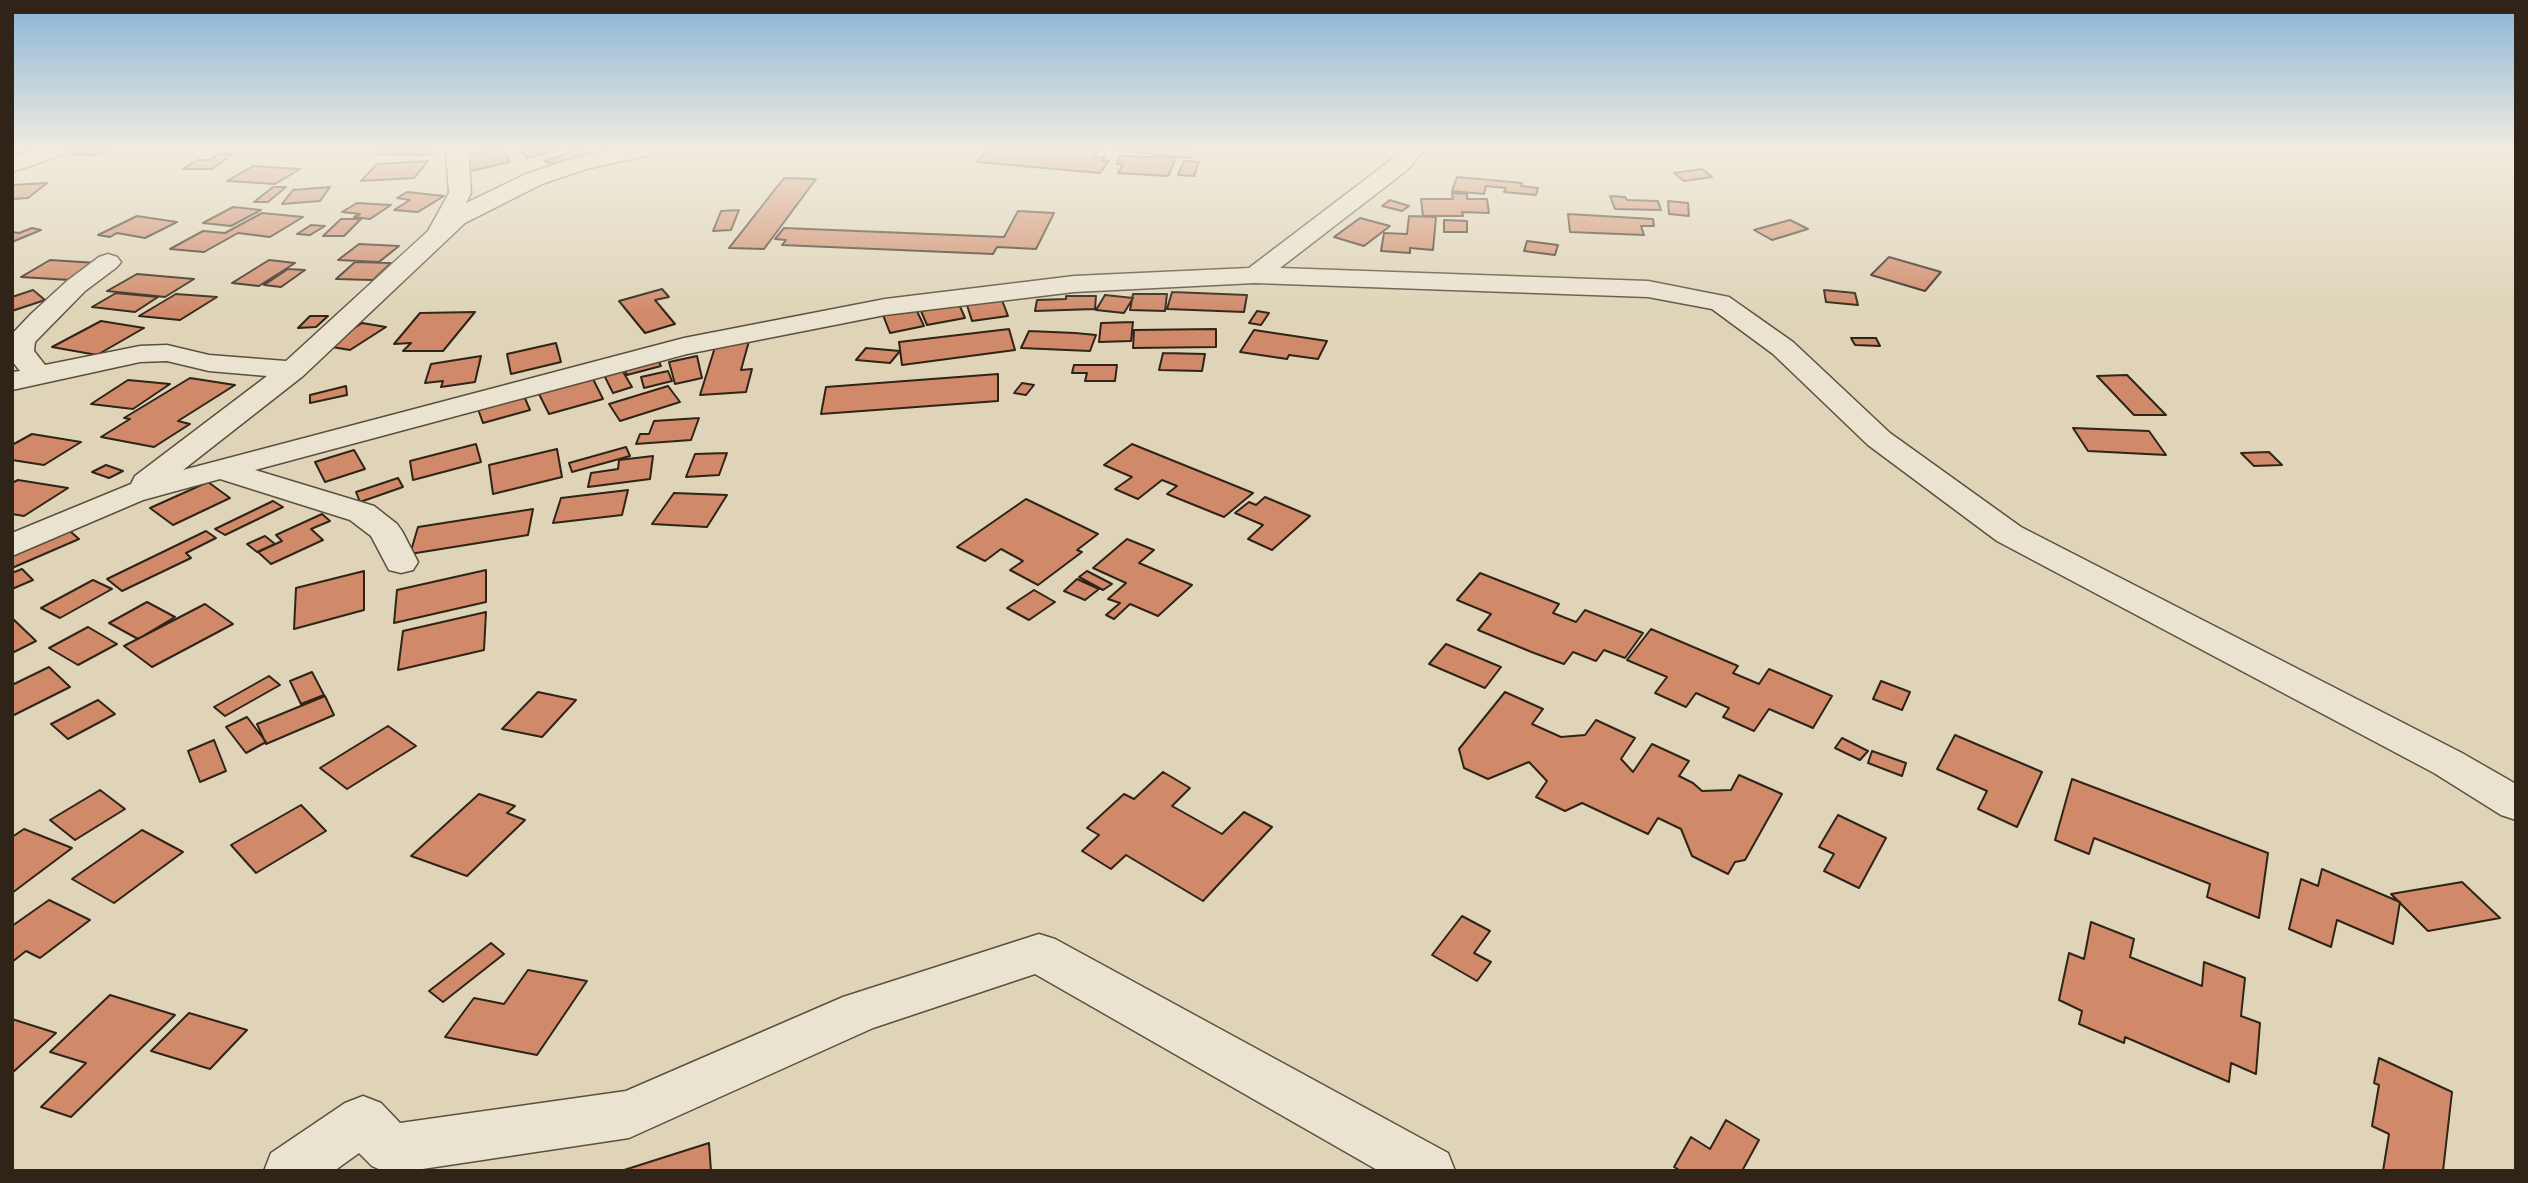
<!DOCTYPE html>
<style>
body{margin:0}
#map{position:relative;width:2528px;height:1183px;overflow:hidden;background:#dfd4b7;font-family:Alegreya,serif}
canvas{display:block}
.frame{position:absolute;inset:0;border:14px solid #2f2417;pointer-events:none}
</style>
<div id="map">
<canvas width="2528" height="1183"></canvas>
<div class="frame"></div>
</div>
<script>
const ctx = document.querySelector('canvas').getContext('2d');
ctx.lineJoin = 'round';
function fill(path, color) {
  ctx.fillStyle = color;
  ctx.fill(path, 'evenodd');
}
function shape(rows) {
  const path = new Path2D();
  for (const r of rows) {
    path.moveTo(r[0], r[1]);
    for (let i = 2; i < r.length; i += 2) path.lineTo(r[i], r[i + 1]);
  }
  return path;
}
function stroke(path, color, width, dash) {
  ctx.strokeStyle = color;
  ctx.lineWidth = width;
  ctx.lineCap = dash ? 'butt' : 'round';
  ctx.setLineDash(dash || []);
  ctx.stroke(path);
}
const building = shape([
 [67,150,107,150,98,155,73,154,79,151,67,150],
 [379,150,433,150,428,155,375,154,379,150],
 [492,150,503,150,510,162,466,172,458,157,492,150],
 [520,150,559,150,527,158,520,150],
 [576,150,593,155,558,167,545,161,576,150],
 [988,150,1099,150,1093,158,1105,157,1102,161,1109,161,1100,173,977,162,988,150],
 [1110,150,1194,150,1190,158,1110,150],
 [219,154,233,154,212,169,183,169,197,160,210,160,219,154],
 [1121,156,1127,156,1176,158,1168,176,1118,173,1123,164,1117,164,1121,156],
 [428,161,414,178,361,181,377,164,428,161],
 [1184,161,1199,162,1194,176,1178,175,1184,161],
 [253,166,300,169,275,184,227,181,253,166],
 [1702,169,1712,177,1684,181,1674,173,1702,169],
 [1457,177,1522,183,1521,186,1538,188,1536,195,1504,192,1506,188,1486,186,1484,194,1452,191,1457,177],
 [784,178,816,179,764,249,729,248,784,178],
 [47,183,28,198,12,199,12,185,47,183],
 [273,187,286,187,268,202,254,202,273,187],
 [330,187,320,201,282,204,293,190,330,187],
 [407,192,444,196,418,212,394,210,410,200,397,198,407,192],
 [1452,193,1467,194,1467,199,1487,199,1489,213,1462,212,1463,216,1423,216,1421,199,1453,199,1452,193],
 [1610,196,1625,197,1627,200,1658,201,1661,210,1615,209,1610,196],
 [1390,200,1409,206,1402,211,1382,206,1390,200],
 [1668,201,1688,203,1689,216,1669,214,1668,201],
 [357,203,391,205,370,219,354,217,360,214,342,212,357,203],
 [233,207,261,210,231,226,203,223,233,207],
 [739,210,731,230,713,231,721,211,739,210],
 [1018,211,1054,213,1036,249,997,247,993,254,782,245,786,240,775,239,784,228,1004,237,1018,211],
 [262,213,303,217,270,237,238,233,204,252,170,249,203,231,225,233,262,213],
 [1568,214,1653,219,1654,226,1641,226,1644,235,1570,232,1568,214],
 [137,216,177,222,145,238,117,233,110,237,98,235,137,216],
 [1409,216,1436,217,1433,250,1410,248,1410,253,1381,251,1384,233,1407,234,1409,216],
 [1360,218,1390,226,1364,246,1334,237,1360,218],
 [341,219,361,219,344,236,323,236,341,219],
 [1444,220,1467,221,1467,232,1444,232,1444,220],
 [1790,220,1808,229,1772,240,1754,230,1790,220],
 [311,225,325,226,310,235,297,234,311,225],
 [32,228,41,230,12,242,12,232,19,233,32,228],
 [1527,241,1558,245,1555,255,1524,251,1527,241],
 [359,244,399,246,379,262,338,260,359,244],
 [1889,257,1941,272,1925,291,1871,275,1889,257],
 [50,260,97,263,70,280,21,277,50,260],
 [269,260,295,263,259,286,232,283,269,260],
 [355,262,391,263,373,280,336,279,355,262],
 [288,269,305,270,281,287,264,285,288,269],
 [137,274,194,279,165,297,107,291,137,274],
 [662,289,669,297,655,300,675,324,645,333,619,301,662,289],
 [33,290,45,300,12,311,12,297,33,290],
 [1824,290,1855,293,1858,305,1826,302,1824,290],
 [1172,292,1247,295,1244,312,1167,309,1172,292],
 [116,293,158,297,135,312,92,307,116,293],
 [176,294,217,297,180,320,139,316,176,294],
 [1133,294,1167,294,1165,311,1130,310,1133,294],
 [1105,295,1133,298,1124,313,1096,310,1105,295],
 [1066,296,1096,296,1095,309,1035,311,1037,300,1066,299,1066,296],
 [1002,300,1008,316,972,321,967,305,1002,300],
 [959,304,965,318,927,325,921,311,959,304],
 [916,309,924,326,890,333,883,315,916,309],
 [1257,311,1269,313,1261,325,1249,323,1257,311],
 [475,312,443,351,403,351,411,343,394,344,420,313,475,312],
 [310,316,328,316,316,327,298,328,310,316],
 [101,321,144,328,97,355,52,347,101,321],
 [1133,322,1131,341,1099,342,1101,323,1133,322],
 [362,323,386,327,350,350,326,346,362,323],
 [1009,329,1015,350,902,365,899,342,1009,329],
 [1216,329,1216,347,1133,348,1134,330,1216,329],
 [1254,330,1327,341,1318,359,1289,355,1287,359,1240,352,1254,330],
 [1029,331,1075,333,1096,335,1090,351,1021,348,1029,331],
 [1851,338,1876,338,1880,346,1855,345,1851,338],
 [749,341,741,370,752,369,746,392,700,395,716,344,749,341],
 [556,343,561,362,511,374,507,354,556,343],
 [866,348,900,351,890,363,856,360,866,348],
 [1163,353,1205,354,1202,371,1159,370,1163,353],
 [481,356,475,382,441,387,443,381,425,383,431,364,481,356],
 [697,356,702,378,675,384,669,362,697,356],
 [657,358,661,366,627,375,624,367,657,358],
 [1074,365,1117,365,1115,381,1085,381,1087,373,1072,373,1074,365],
 [622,370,632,387,613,393,604,375,622,370],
 [668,371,672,381,644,388,641,377,668,371],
 [998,374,998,401,821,414,826,387,998,374],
 [591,375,603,399,549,414,537,390,591,375],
 [2127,375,2166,415,2134,415,2097,376,2127,375],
 [190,378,235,385,178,421,190,424,154,447,101,437,130,419,124,418,190,378],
 [128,380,170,384,133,409,91,404,128,380],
 [1022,383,1034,385,1026,395,1014,393,1022,383],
 [346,386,347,395,310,403,310,395,346,386],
 [668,386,680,402,620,421,609,404,668,386],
 [524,396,530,410,483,423,478,409,524,396],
 [699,418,691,440,636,444,640,434,649,434,654,421,699,418],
 [2073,428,2149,431,2166,455,2088,451,2073,428],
 [32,434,81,442,44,465,12,460,12,445,32,434],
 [476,444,481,462,413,480,410,461,476,444],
 [1132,444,1253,493,1224,517,1167,494,1177,486,1162,480,1138,499,1115,489,1132,477,1104,465,1132,444],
 [626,447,630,456,572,472,569,463,626,447],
 [557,449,562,477,493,494,489,465,557,449],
 [354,450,365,469,325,482,315,462,354,450],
 [2269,452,2282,465,2254,466,2241,453,2269,452],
 [727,453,719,475,686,477,695,454,727,453],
 [653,456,650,479,588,487,591,473,618,469,619,460,653,456],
 [106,465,123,471,109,478,92,472,106,465],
 [398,478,403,487,360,502,356,492,398,478],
 [18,480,68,488,24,516,12,514,12,483,18,480],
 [208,482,230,498,173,525,150,508,208,482],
 [628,490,622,515,553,523,561,498,628,490],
 [674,493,727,495,707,527,652,524,674,493],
 [1265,497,1310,516,1272,550,1248,539,1263,525,1235,513,1249,502,1256,505,1265,497],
 [1026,499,1098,534,1077,550,1082,552,1038,585,1010,570,1023,561,1001,549,985,561,957,547,1026,499],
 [273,501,283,507,225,535,215,529,273,501],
 [533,509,528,535,410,554,418,527,533,509],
 [322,514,330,521,311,529,323,540,271,564,258,552,282,541,276,535,322,514],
 [64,526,79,539,12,568,12,549,64,526],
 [206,531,216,538,186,553,191,558,122,591,107,579,206,531],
 [265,536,275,544,257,552,247,544,265,536],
 [1127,539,1154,550,1139,563,1192,585,1158,616,1130,604,1114,619,1106,615,1120,603,1108,599,1126,583,1093,568,1127,539],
 [22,569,33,580,12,589,12,573,22,569],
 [486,570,486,602,394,623,397,590,486,570],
 [364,571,364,610,294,629,296,588,364,571],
 [1087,571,1112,584,1103,590,1079,577,1087,571],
 [1480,573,1559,604,1553,613,1576,622,1585,610,1643,633,1625,658,1604,650,1596,661,1573,652,1564,664,1534,653,1478,630,1491,614,1457,600,1480,573],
 [1077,579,1099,589,1085,600,1064,591,1077,579],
 [93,580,112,589,60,618,41,608,93,580],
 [1034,590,1055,602,1029,620,1007,608,1034,590],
 [147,602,175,617,138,639,109,623,147,602],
 [205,604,233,624,152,667,124,646,205,604],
 [486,612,484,650,398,670,403,631,486,612],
 [12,618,36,641,12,653,12,618],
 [88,627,117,644,78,665,49,648,88,627],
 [1651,629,1738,666,1733,673,1759,684,1769,669,1832,696,1813,728,1769,709,1754,731,1723,717,1729,708,1696,693,1686,707,1655,693,1667,677,1627,660,1651,629],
 [1446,644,1501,667,1485,688,1429,664,1446,644],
 [49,667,70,687,12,716,12,685,49,667],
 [312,672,324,695,301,704,290,681,312,672],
 [269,676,280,685,225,716,214,707,269,676],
 [1881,681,1910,692,1902,710,1873,699,1881,681],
 [538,692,576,700,542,737,502,729,538,692],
 [1505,692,1543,709,1532,724,1561,737,1585,735,1596,720,1635,738,1621,759,1633,772,1652,744,1689,761,1679,776,1693,783,1702,791,1731,790,1739,775,1782,794,1745,860,1735,862,1728,874,1692,856,1681,829,1658,818,1648,834,1582,803,1565,811,1536,797,1547,781,1529,762,1488,779,1464,768,1459,749,1505,692],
 [325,696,334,715,266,744,257,724,325,696],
 [98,700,115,714,68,739,51,724,98,700],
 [247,717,266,742,246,753,226,727,247,717],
 [388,726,416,746,347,789,320,768,388,726],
 [1955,735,2042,772,2017,827,1978,809,1987,791,1937,769,1955,735],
 [1842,738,1868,751,1860,760,1835,748,1842,738],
 [214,740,226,771,200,782,188,751,214,740],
 [1872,751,1906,763,1902,776,1868,763,1872,751],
 [1163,772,1190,788,1172,806,1222,834,1244,812,1272,827,1203,901,1126,855,1111,869,1082,851,1099,835,1087,828,1124,794,1134,799,1163,772],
 [2072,779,2268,853,2259,918,2207,897,2210,884,2094,838,2089,854,2055,840,2072,779],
 [100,790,125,809,75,840,50,820,100,790],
 [479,794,515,806,507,813,525,820,467,876,411,856,479,794],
 [301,805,326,831,256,873,231,845,301,805],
 [1838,815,1886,838,1859,888,1824,871,1834,854,1819,847,1838,815],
 [24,829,72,848,12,893,12,837,24,829],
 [142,830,183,852,114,903,72,879,142,830],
 [2322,869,2400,902,2393,944,2337,920,2331,947,2289,929,2301,879,2318,886,2322,869],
 [2462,882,2500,918,2428,931,2391,894,2462,882],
 [49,900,90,920,40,958,26,951,12,962,12,926,49,900],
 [1462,916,1490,931,1474,953,1491,962,1477,981,1432,955,1462,916],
 [2091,922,2134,939,2130,957,2202,986,2204,962,2245,978,2241,1016,2260,1023,2256,1074,2231,1063,2229,1082,2125,1037,2124,1043,2079,1024,2082,1011,2059,1000,2069,953,2084,959,2091,922],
 [491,943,504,954,443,1002,429,991,491,943],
 [528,970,587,981,537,1055,445,1037,474,998,504,1004,528,970],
 [110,995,175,1015,71,1117,41,1107,86,1063,50,1052,110,995],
 [189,1013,247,1030,210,1069,151,1051,189,1013],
 [12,1019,56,1033,12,1073,12,1019],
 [2379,1058,2452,1092,2443,1171,2383,1171,2389,1134,2372,1126,2379,1085,2374,1083,2379,1058],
 [1726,1120,1759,1140,1742,1171,1681,1171,1674,1167,1691,1137,1710,1149,1726,1120],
 [709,1143,711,1171,621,1171,709,1143]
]);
fill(building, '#d08969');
stroke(building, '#2f2417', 2);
const minor = shape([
 [33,150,65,150,62,155,12,172,12,157,33,150],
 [446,150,468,150,471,193,466,203,526,174,572,159,611,150,652,150,649,155,586,169,542,184,465,223,303,376,183,470,684,338,885,299,1074,276,1249,268,1391,160,1401,150,1424,150,1407,170,1280,268,1648,281,1729,297,1793,342,1890,433,2021,527,2462,753,2516,784,2516,820,2501,815,2434,773,1997,541,1868,445,1773,354,1712,309,1648,297,1255,283,1074,292,885,315,687,354,255,470,374,506,397,524,402,531,418,562,413,570,401,573,389,570,371,536,350,520,220,479,143,500,12,556,12,533,131,484,135,476,267,376,209,371,167,361,140,362,12,390,12,372,20,371,12,361,12,334,31,314,67,281,99,257,108,254,117,257,121,262,117,267,85,291,35,342,34,351,45,365,140,346,167,345,209,355,286,361,428,231,449,193,446,150],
 [1039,934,1055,939,1448,1153,1455,1171,1379,1171,1035,974,873,1028,629,1138,409,1171,383,1171,372,1166,359,1153,334,1171,264,1171,271,1153,345,1103,363,1096,381,1103,400,1123,626,1091,843,997,1039,934]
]);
stroke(minor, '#5b503f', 3);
fill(minor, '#eae3d0');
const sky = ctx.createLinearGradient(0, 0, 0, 316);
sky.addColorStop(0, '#88b4d6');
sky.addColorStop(0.47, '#f1ecdf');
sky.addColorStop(1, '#f1ecdf00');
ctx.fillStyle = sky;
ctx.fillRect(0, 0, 2528, 316);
</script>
